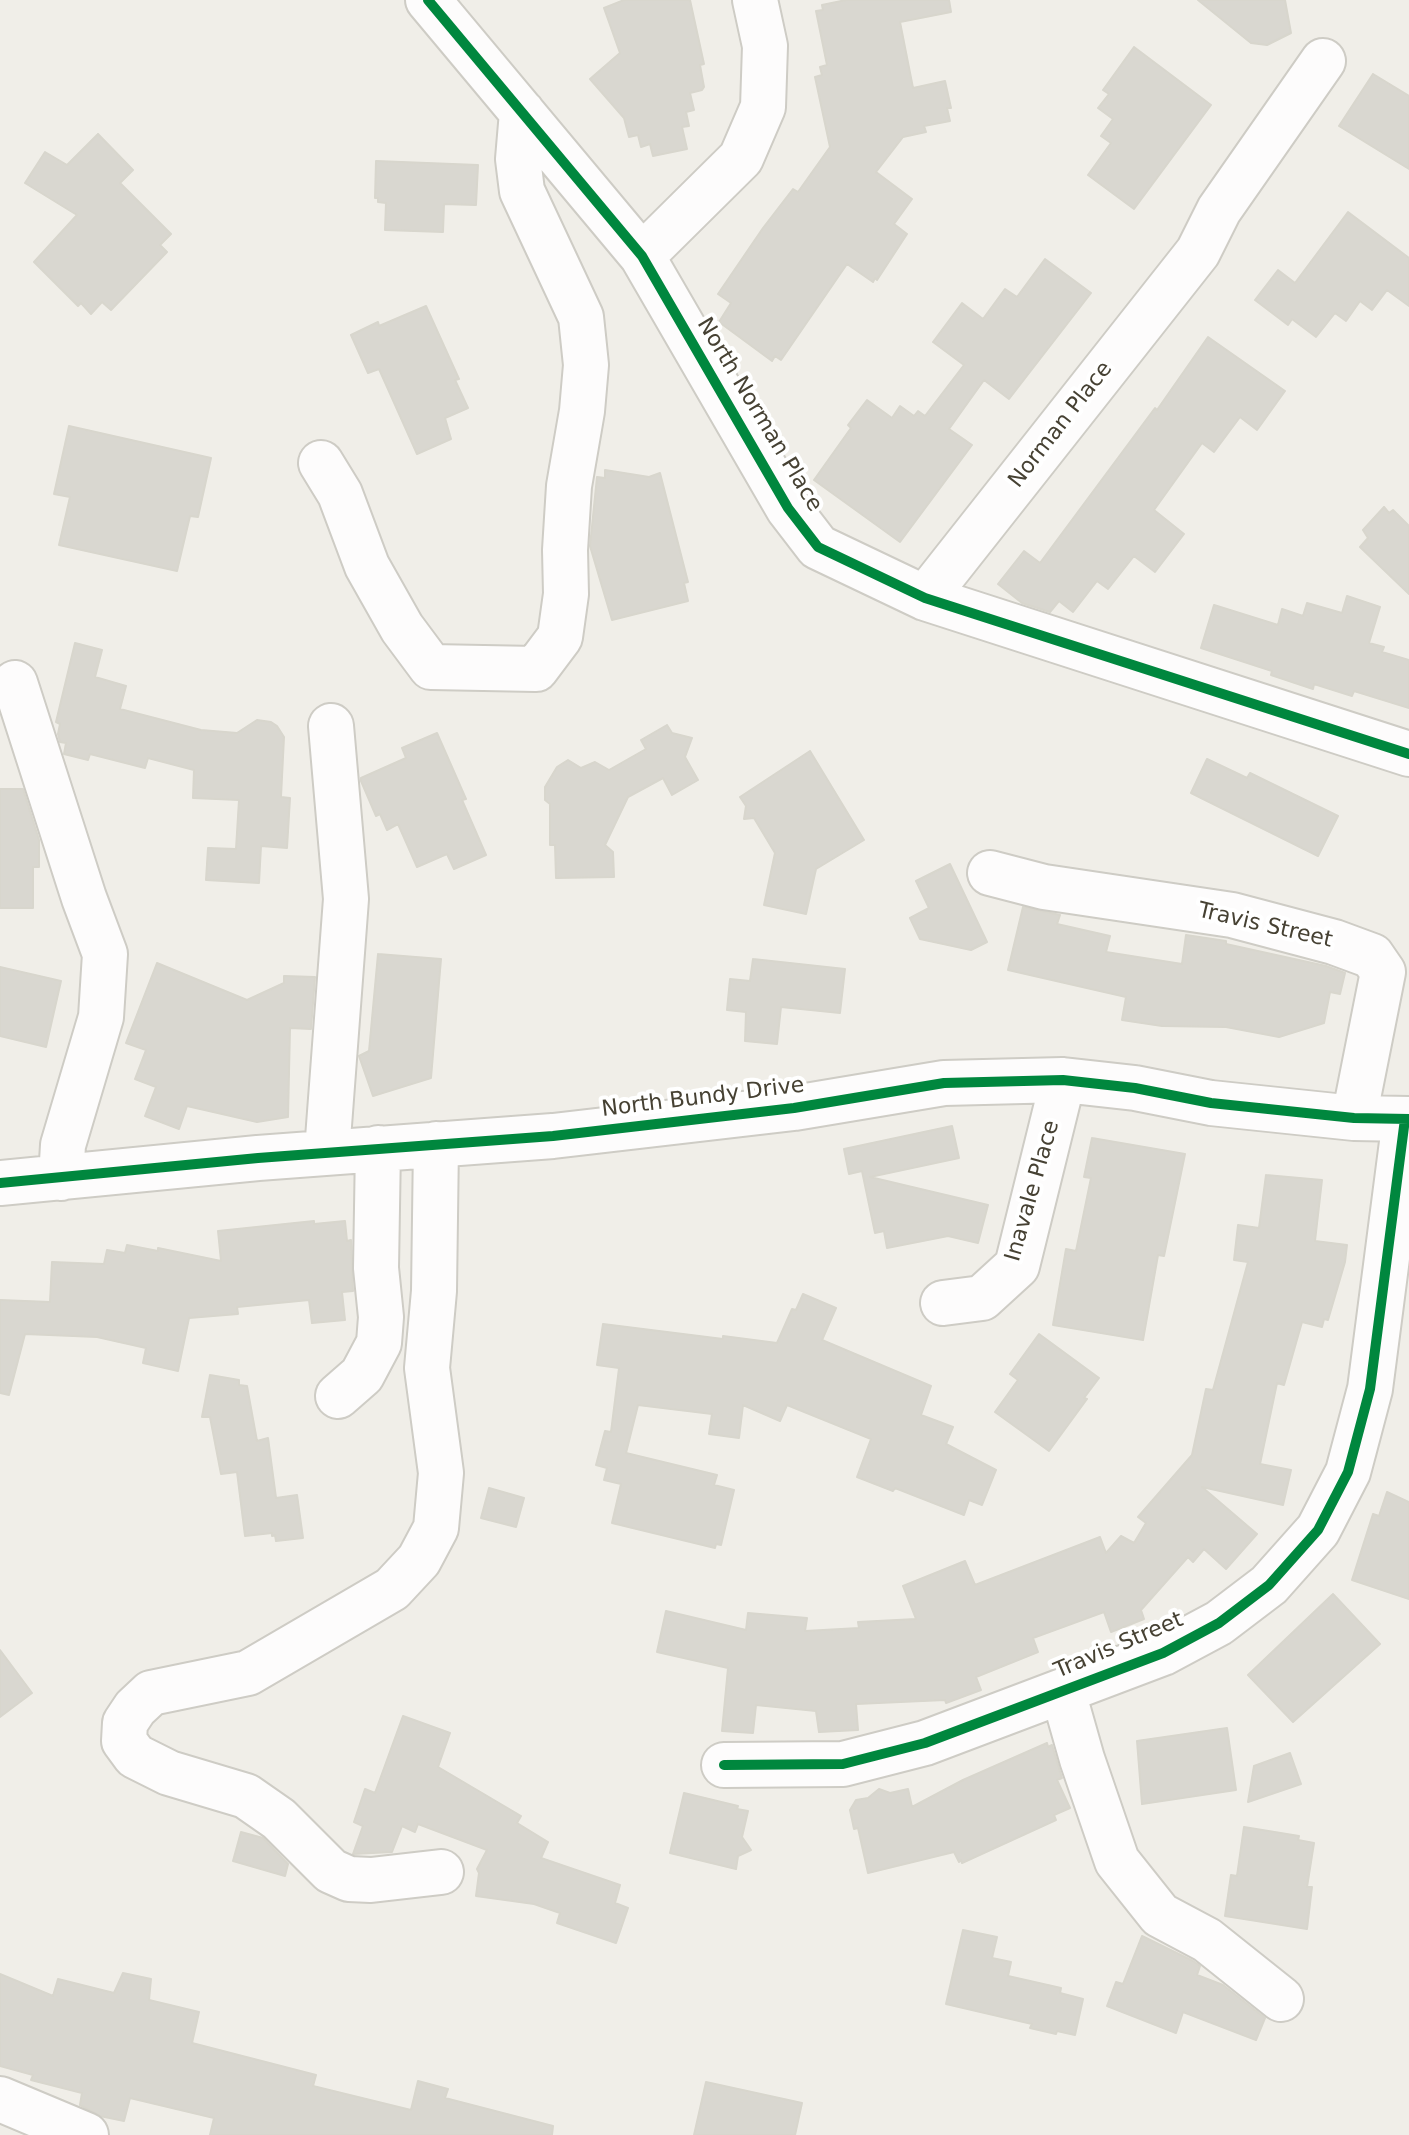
<!DOCTYPE html>
<style>
body{margin:0}
canvas{display:block;background:#f0eee8}
</style>
<canvas width="1409" height="2135"></canvas>
<script>
const ctx = document.querySelector('canvas').getContext('2d');
ctx.lineJoin = 'round';
function fill(path, color) {
  ctx.fillStyle = color;
  ctx.fill(path, 'evenodd');
}
function shape(rows) {
  const path = new Path2D();
  for (const r of rows) {
    path.moveTo(r[0], r[1]);
    for (let i = 2; i < r.length; i += 2) path.lineTo(r[i], r[i + 1]);
  }
  return path;
}
function stroke(path, color, width, dash) {
  ctx.strokeStyle = color;
  ctx.lineWidth = width;
  ctx.lineCap = dash ? 'butt' : 'round';
  ctx.setLineDash(dash || []);
  ctx.stroke(path);
}
function write(font, color, halo, rows, align = 'center') {
  ctx.font = font + ' "DejaVu Sans",sans-serif';
  ctx.lineWidth = 8;
  ctx.setLineDash([]);
  ctx.textBaseline = 'middle';
  ctx.strokeStyle = halo;
  ctx.fillStyle = color;
  for (const [text, x, y, turn = 0] of rows) {
    ctx.save();
    ctx.translate(x, y);
    ctx.rotate((+turn || 0) * Math.PI / 180);
    ctx.textAlign = isNaN(turn) ? turn : align;
    if (halo) ctx.strokeText(text, 0, 0);
    ctx.fillText(text, 0, 0);
    ctx.restore();
  }
}
const building = shape([
 [624,0,690,0,704,64,700,65,704,87,702,90,690,93,694,110,686,112,689,126,682,127,687,149,653,156,650,144,641,147,638,135,629,137,624,118,590,79,620,53,604,8,624,0],
 [846,0,949,0,951,12,900,22,913,88,945,81,951,108,947,108,950,121,924,126,926,132,903,137,876,172,912,199,894,224,907,234,877,280,875,278,873,282,847,264,781,360,775,356,772,361,719,322,731,303,718,294,763,228,793,189,798,192,830,147,815,77,822,75,820,67,827,65,816,11,823,10,822,5,846,0],
 [1198,0,1285,0,1291,33,1267,45,1251,43,1198,0],
 [1134,47,1211,105,1134,209,1088,175,1111,143,1101,136,1113,119,1098,108,1109,94,1103,90,1134,47],
 [1373,74,1409,96,1409,169,1339,126,1373,74],
 [98,134,133,170,120,183,171,234,160,245,167,252,111,310,102,302,91,314,81,303,78,306,34,262,77,215,25,183,45,152,67,165,98,134],
 [376,161,478,165,476,205,444,204,443,232,385,230,386,203,378,202,378,198,375,198,376,161],
 [1348,212,1409,258,1409,306,1387,290,1372,310,1360,301,1346,321,1335,313,1316,337,1292,319,1288,325,1255,300,1278,270,1295,283,1348,212],
 [1045,259,1091,293,1009,399,984,380,949,429,972,445,900,542,814,480,851,428,848,425,867,400,892,418,900,406,914,416,918,411,925,416,964,365,933,342,962,303,983,319,1005,289,1017,297,1045,259],
 [426,306,459,379,455,380,468,408,445,418,451,439,417,454,379,369,368,373,351,335,378,322,379,326,426,306],
 [1208,337,1285,391,1257,430,1240,417,1214,452,1202,443,1154,510,1184,534,1155,572,1134,556,1108,589,1097,581,1073,612,1059,601,1050,612,1022,603,998,584,1024,551,1040,563,1155,408,1157,410,1208,337],
 [69,426,211,458,198,517,190,516,177,571,59,545,70,497,54,494,69,426],
 [605,470,649,477,660,473,688,582,684,583,688,601,612,620,590,546,597,477,605,478,605,470],
 [1384,507,1389,513,1393,510,1409,526,1409,594,1360,547,1368,538,1363,530,1384,507],
 [1347,596,1380,607,1369,643,1384,647,1382,652,1409,660,1409,708,1354,691,1352,696,1314,684,1313,689,1271,675,1272,671,1201,648,1214,605,1278,625,1282,609,1303,616,1307,603,1342,613,1347,596],
 [75,643,102,650,95,677,126,686,120,709,201,730,237,733,257,720,271,722,277,726,284,737,281,797,290,798,287,848,261,846,259,883,206,880,208,848,236,849,239,800,193,798,194,770,148,758,145,768,90,754,88,760,64,754,66,743,60,742,58,734,60,724,56,722,75,643],
 [667,725,672,733,692,738,685,757,698,780,672,795,663,778,628,797,605,845,613,852,614,877,556,878,555,845,550,845,550,804,545,800,545,787,557,767,568,760,581,768,595,762,609,770,646,749,641,740,667,725],
 [437,733,466,799,462,800,486,855,454,869,447,854,417,867,398,824,387,830,380,814,376,816,361,781,361,778,406,758,402,748,437,733],
 [810,751,864,840,816,869,806,914,764,905,775,853,754,818,744,819,746,806,740,797,810,751],
 [1207,759,1247,778,1250,773,1338,816,1318,856,1191,793,1207,759],
 [0,789,23,789,39,840,39,867,33,867,33,908,0,908,0,789],
 [950,864,987,942,971,950,920,939,910,918,929,908,916,881,950,864],
 [1023,907,1060,915,1057,924,1110,936,1106,952,1182,964,1186,935,1226,941,1226,944,1326,966,1345,973,1340,994,1330,992,1324,1023,1279,1037,1226,1027,1162,1026,1122,1020,1126,997,1008,970,1023,907],
 [378,954,441,959,431,1078,373,1096,359,1056,369,1051,378,954],
 [753,959,845,969,840,1013,781,1007,777,1044,745,1041,746,1012,727,1010,730,979,750,981,753,959],
 [157,963,247,1000,284,983,284,976,315,977,311,1029,290,1028,288,1117,257,1122,187,1106,179,1129,145,1116,156,1087,135,1079,146,1050,126,1043,157,963],
 [0,967,61,981,46,1047,0,1036,0,967],
 [952,1126,959,1158,870,1177,988,1205,978,1243,948,1236,887,1248,884,1231,875,1233,862,1171,849,1174,844,1149,952,1126],
 [1092,1138,1185,1154,1164,1256,1158,1255,1143,1340,1053,1325,1066,1249,1076,1251,1091,1178,1084,1177,1092,1138],
 [1266,1175,1322,1180,1315,1241,1347,1245,1345,1262,1328,1320,1324,1319,1322,1327,1302,1322,1284,1385,1277,1383,1260,1464,1291,1470,1283,1505,1202,1487,1257,1534,1226,1569,1204,1549,1193,1562,1188,1557,1141,1610,1144,1619,1111,1632,1104,1612,1033,1638,1038,1652,976,1677,981,1690,946,1703,945,1700,856,1704,858,1730,819,1732,816,1711,756,1705,753,1733,722,1731,728,1668,657,1652,666,1611,746,1630,748,1613,807,1618,805,1631,859,1628,858,1622,916,1619,903,1586,965,1561,975,1585,1100,1537,1106,1553,1121,1536,1134,1543,1146,1523,1138,1517,1192,1455,1206,1389,1213,1390,1248,1262,1234,1260,1238,1225,1259,1228,1266,1175],
 [314,1221,314,1224,345,1221,347,1241,351,1240,353,1291,342,1292,345,1320,312,1323,309,1300,237,1307,238,1314,189,1318,178,1371,143,1363,146,1348,97,1337,25,1334,9,1395,0,1393,0,1300,50,1302,52,1262,104,1264,107,1250,125,1253,127,1245,158,1251,158,1248,221,1261,218,1231,314,1221],
 [803,1294,836,1308,822,1340,931,1386,921,1415,953,1427,946,1444,996,1470,982,1505,969,1500,964,1515,895,1488,893,1491,857,1477,871,1439,787,1405,780,1421,743,1405,739,1438,709,1434,712,1414,638,1405,626,1453,717,1475,714,1485,734,1490,721,1545,716,1544,715,1548,612,1523,621,1484,604,1480,607,1468,596,1465,605,1431,611,1432,619,1368,597,1365,603,1324,723,1339,723,1336,777,1343,792,1309,796,1310,803,1294],
 [1039,1334,1099,1378,1084,1398,1087,1399,1049,1451,995,1412,1018,1380,1010,1374,1039,1334],
 [210,1375,239,1380,239,1385,247,1386,257,1441,268,1438,276,1498,297,1495,303,1538,276,1541,275,1535,272,1536,272,1533,245,1536,237,1472,221,1474,210,1417,202,1417,210,1375],
 [489,1488,524,1498,516,1527,481,1518,489,1488],
 [1387,1492,1409,1502,1409,1599,1352,1580,1373,1514,1379,1516,1387,1492],
 [1333,1594,1380,1644,1293,1722,1248,1675,1333,1594],
 [0,1650,32,1693,0,1717,0,1650],
 [403,1716,450,1733,438,1767,521,1816,517,1823,548,1842,541,1858,620,1885,615,1903,628,1908,616,1943,557,1923,560,1913,534,1904,476,1896,479,1873,477,1869,487,1850,418,1824,415,1832,402,1826,392,1852,353,1854,363,1826,354,1822,365,1789,375,1793,403,1716],
 [1227,1728,1236,1790,1142,1804,1137,1741,1227,1728],
 [1047,1743,1048,1747,1052,1745,1062,1778,1057,1780,1070,1808,1054,1815,1056,1820,962,1863,961,1860,959,1862,954,1852,868,1873,858,1828,854,1829,850,1810,856,1800,868,1798,879,1789,890,1793,908,1789,912,1807,963,1780,1047,1743],
 [1290,1753,1301,1784,1248,1802,1254,1766,1290,1753],
 [684,1793,738,1806,737,1809,748,1811,742,1837,751,1850,738,1856,736,1869,670,1853,684,1793],
 [1244,1827,1299,1836,1298,1840,1314,1843,1307,1887,1312,1887,1307,1929,1225,1916,1231,1875,1237,1876,1244,1827],
 [241,1832,263,1838,288,1864,285,1876,233,1861,241,1832],
 [963,1930,997,1937,992,1958,1011,1962,1008,1976,1061,1988,1060,1993,1083,1999,1075,2035,1057,2031,1056,2034,1030,2028,1032,2024,946,2004,963,1930],
 [1142,1936,1193,1961,1200,1966,1197,1975,1223,1985,1265,2018,1256,2040,1183,2012,1176,2033,1107,2006,1116,1982,1123,1984,1142,1936],
 [123,1973,151,1979,149,2000,199,2012,192,2043,316,2075,313,2086,411,2110,418,2081,448,2089,445,2098,553,2126,552,2135,210,2135,214,2118,130,2098,124,2121,100,2116,80,2105,82,2093,31,2080,33,2075,0,2066,0,1974,53,1996,58,1979,114,1993,123,1973],
 [706,2082,802,2103,795,2135,694,2135,706,2082]
]);
fill(building, '#d9d7d0');
stroke(building, '#d8d6cd', 2);
const minor = shape([
 [428,0,642,256,788,508,818,547,925,598,1409,754],
 [642,256,741,158,763,107,765,46,755,0],
 [321,463,340,494,367,566,402,628,431,667,536,669,560,637,566,594,565,550,569,486,582,411,586,365,581,317,522,191,518,159,522,112],
 [925,598,1198,252,1219,210,1323,61],
 [15,683,84,898,105,954,101,1017,63,1145,61,1178],
 [990,873,1044,887,1232,915,1334,942,1372,956,1383,972,1354,1118],
 [436,1144,434,1291,427,1368,441,1473,436,1528,419,1560,392,1589,248,1673,151,1693,135,1708,125,1723,124,1741,135,1756,169,1773,246,1796,279,1819,331,1871,349,1879,371,1880,441,1872],
 [327,1152,346,899,331,726],
 [0,1183,258,1158,553,1136,794,1108,944,1083,1063,1080,1135,1088,1211,1103,1354,1118,1409,1119],
 [943,1303,982,1298,1017,1266,1063,1080],
 [338,1396,362,1375,379,1343,381,1317,376,1268,378,1148],
 [1063,1692,1082,1759,1117,1861,1160,1915,1207,1940,1281,1999],
 [724,1765,843,1764,925,1743,1163,1653,1219,1623,1269,1585,1318,1530,1348,1472,1370,1389,1405,1119],
 [0,2099,86,2135]
]);
stroke(minor, '#ceccc5', 48);
stroke(minor, '#fdfcfc', 44);
stroke(shape([
 [428,0,642,256,788,508,818,547,925,598,1409,754],
 [0,1183,258,1158,553,1136,794,1108,944,1083,1063,1080,1135,1088,1211,1103,1354,1118,1409,1119],
 [724,1765,843,1764,925,1743,1163,1653,1219,1623,1269,1585,1318,1530,1348,1472,1370,1389,1405,1119]
]), '#00873e', 10);
write('22px', '#464133', '#fff', [
 ["North Norman Place",759,415,59],
 ["Norman Place",1061,425,-52],
 ["Travis Street",1265,926,13],
 ["North Bundy Drive",703,1098,-7],
 ["Inavale Place",1033,1191,-74],
 ["Travis Street",1119,1646,-23]
]);
</script>
